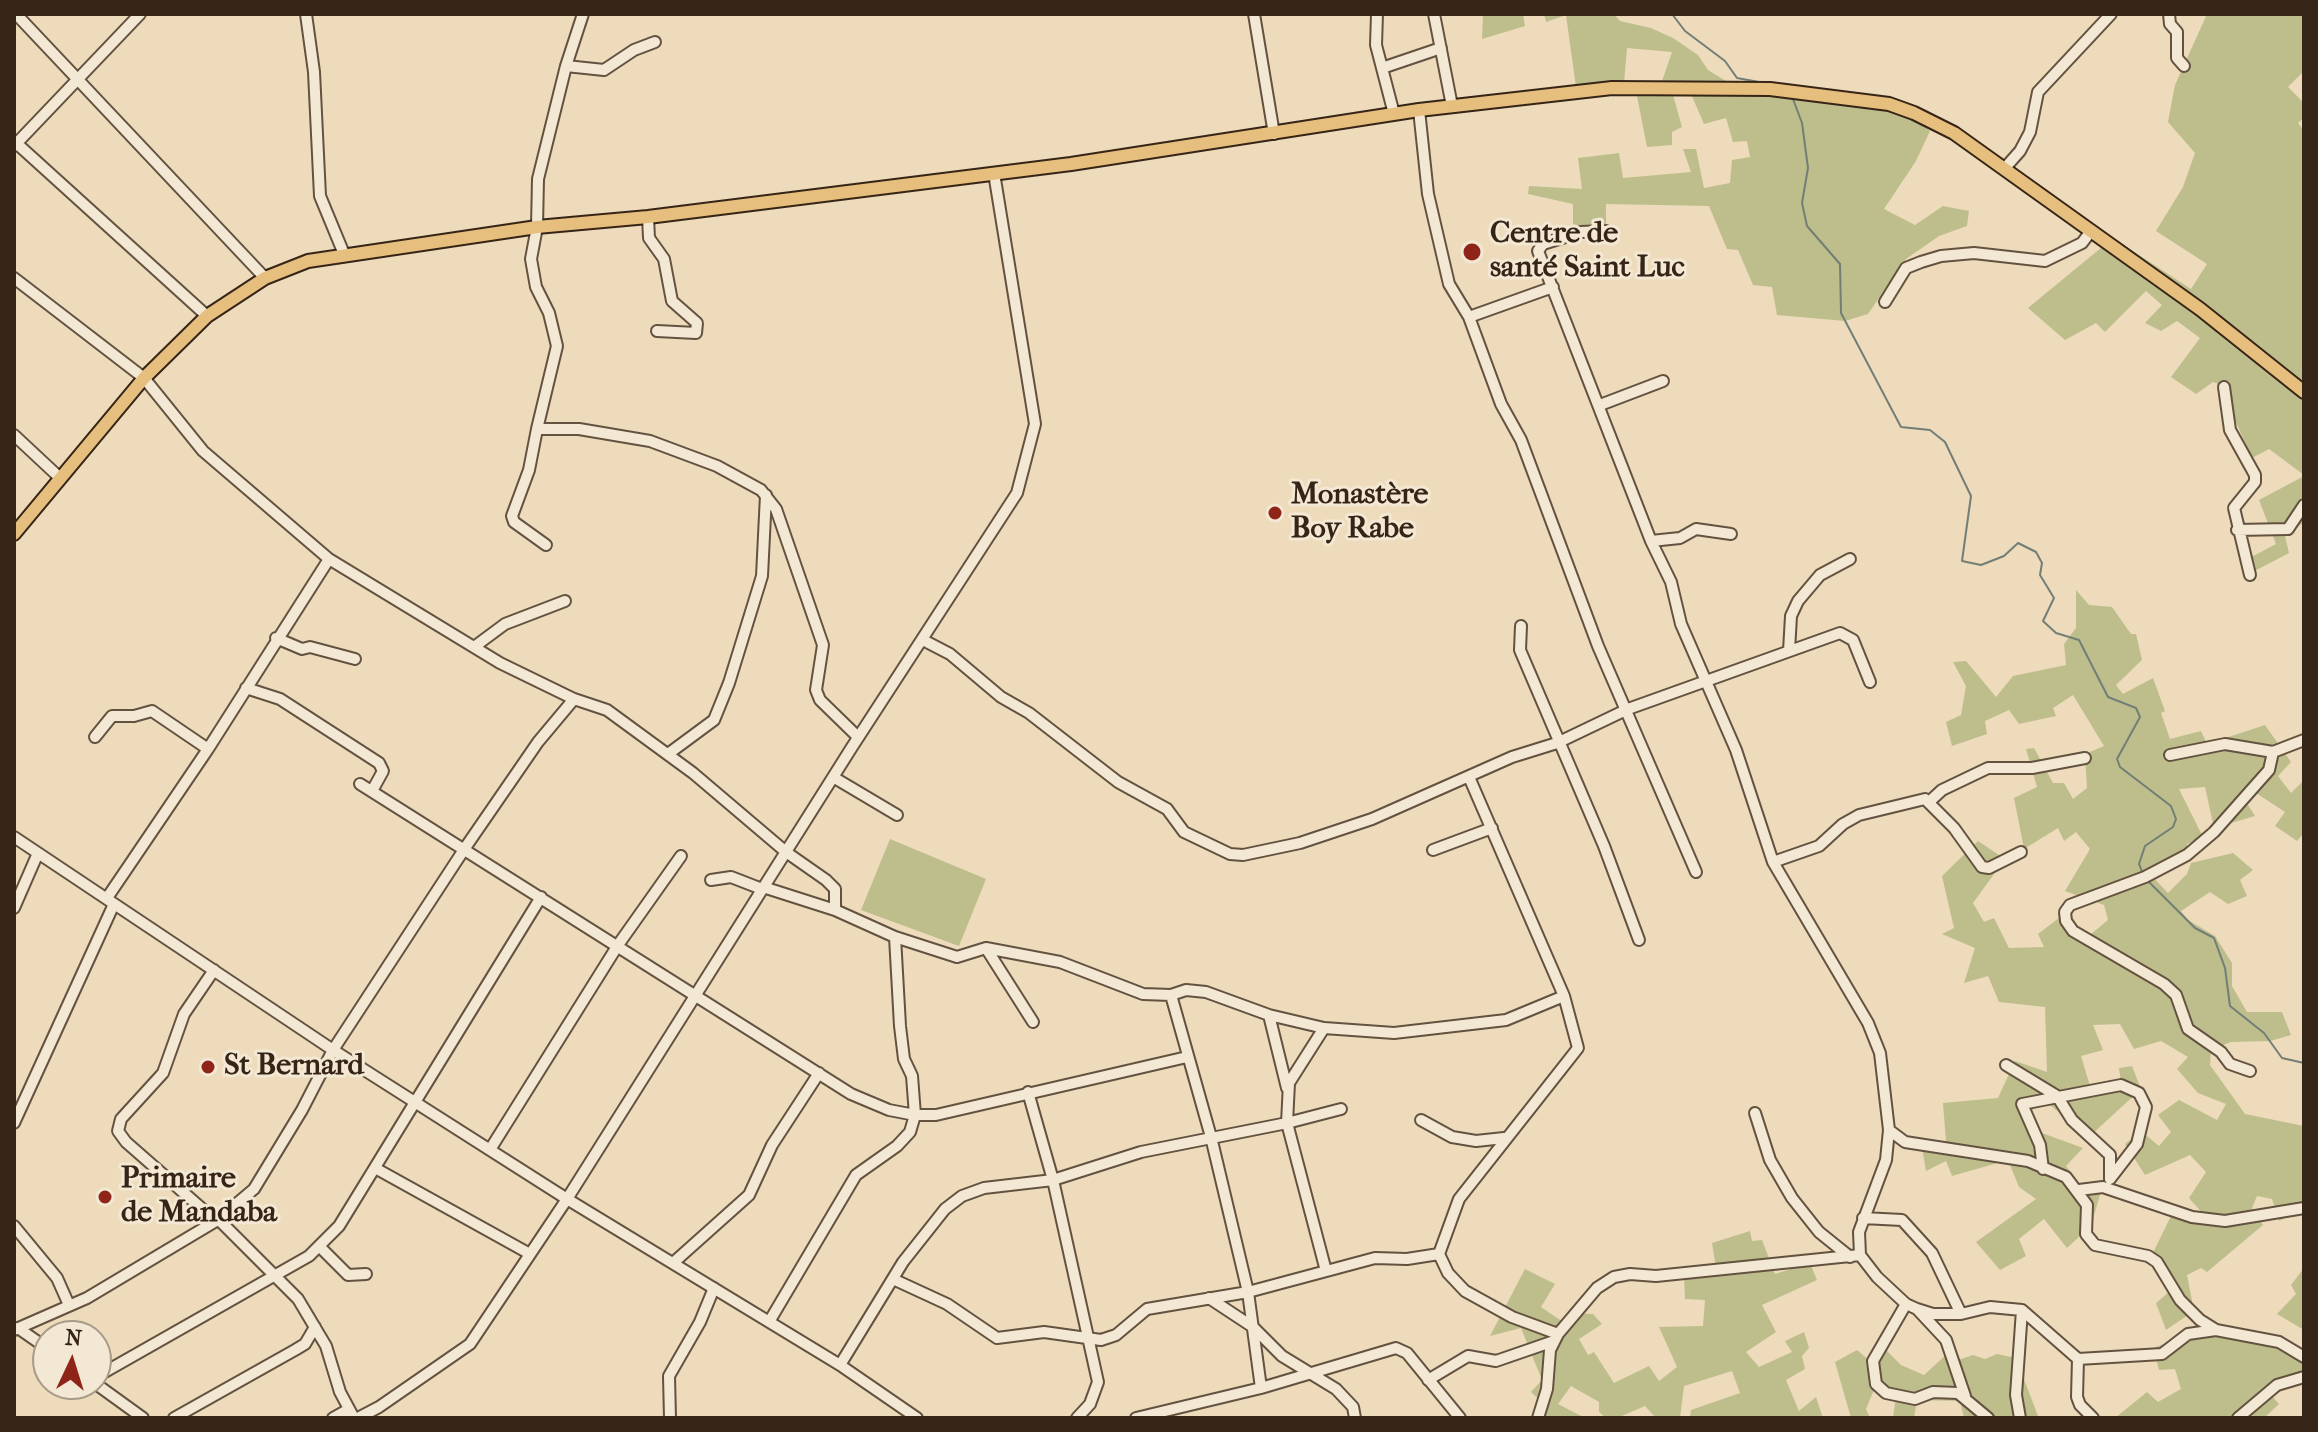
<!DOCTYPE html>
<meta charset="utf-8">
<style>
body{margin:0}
#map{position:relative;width:2318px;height:1432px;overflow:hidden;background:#eddbbb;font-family:"IM FELL French Canon",serif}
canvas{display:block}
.frame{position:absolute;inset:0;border:16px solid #362517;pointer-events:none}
.north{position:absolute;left:32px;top:1320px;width:80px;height:80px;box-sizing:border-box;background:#f3e8d3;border:2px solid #a79a88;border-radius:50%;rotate:4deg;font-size:22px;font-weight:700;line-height:32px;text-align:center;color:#362517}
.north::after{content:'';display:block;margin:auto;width:28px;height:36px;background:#8f2418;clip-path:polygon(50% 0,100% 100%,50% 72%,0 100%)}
</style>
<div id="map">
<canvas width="2318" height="1432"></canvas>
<div class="frame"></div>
<div class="north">N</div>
</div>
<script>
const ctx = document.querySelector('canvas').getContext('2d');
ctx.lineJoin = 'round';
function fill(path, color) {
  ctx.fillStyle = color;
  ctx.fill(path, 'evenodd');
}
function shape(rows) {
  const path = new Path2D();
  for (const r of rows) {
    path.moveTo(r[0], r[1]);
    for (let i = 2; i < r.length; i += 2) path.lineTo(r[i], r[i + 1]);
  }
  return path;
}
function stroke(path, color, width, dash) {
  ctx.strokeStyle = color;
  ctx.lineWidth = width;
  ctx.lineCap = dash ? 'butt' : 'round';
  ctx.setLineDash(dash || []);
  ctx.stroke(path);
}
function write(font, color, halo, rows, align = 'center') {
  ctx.font = font + ' "IM FELL French Canon",serif';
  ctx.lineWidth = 6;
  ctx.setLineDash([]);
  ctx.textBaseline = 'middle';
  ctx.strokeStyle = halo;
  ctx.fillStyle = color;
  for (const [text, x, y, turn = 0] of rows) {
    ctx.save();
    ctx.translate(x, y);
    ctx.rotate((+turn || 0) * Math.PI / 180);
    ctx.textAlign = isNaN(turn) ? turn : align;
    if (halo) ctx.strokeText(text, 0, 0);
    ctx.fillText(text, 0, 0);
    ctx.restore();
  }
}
fill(shape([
 [1483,14,1523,14,1525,26,1482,39],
 [1544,14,1614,14,1620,21,1651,28,1673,38,1698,55,1708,70,1729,83,1890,99,1930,131,1916,161,1884,209,1915,225,1943,206,1969,211,1967,226,1939,236,1906,259,1868,314,1845,321,1777,315,1772,287,1753,285,1738,250,1727,249,1709,206,1606,204,1606,228,1573,233,1573,204,1528,194,1529,186,1582,189,1578,158,1619,153,1623,178,1691,172,1683,149,1696,149,1704,188,1730,183,1732,160,1750,157,1747,141,1733,142,1726,118,1704,124,1691,94,1673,95,1682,127,1672,132,1672,145,1647,147,1637,96,1576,87,1566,15,1546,22],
 [1627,48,1672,52,1661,84,1624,83],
 [2207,14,2304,14,2304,71,2288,87,2304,103,2304,118,2298,123,2304,131,2304,475,2269,449,2252,458,2234,418,2227,387,2213,382,2196,394,2171,377,2200,338,2177,321,2161,331,2145,323,2162,305,2146,291,2105,332,2096,323,2065,340,2028,308,2113,238,2191,289,2207,264,2156,231,2183,187,2195,153,2168,122,2175,85],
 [2304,476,2304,522,2285,536,2289,553,2247,575,2242,562,2276,544,2259,500],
 [2076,590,2089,605,2112,607,2131,634,2136,634,2142,660,2116,685,2123,694,2153,678,2165,711,2161,713,2170,739,2201,731,2207,744,2265,725,2291,762,2278,776,2291,793,2304,780,2304,833,2297,841,2275,826,2285,812,2256,793,2246,802,2255,816,2214,828,2205,787,2179,789,2203,837,2187,844,2187,849,2150,874,2168,893,2187,874,2191,863,2233,853,2253,870,2240,880,2247,896,2228,904,2210,892,2181,911,2188,920,2215,936,2232,963,2232,986,2247,1012,2282,1012,2291,1035,2270,1041,2231,1042,2211,1050,2210,1065,2245,1114,2304,1126,2304,1208,2279,1221,2272,1199,2257,1196,2252,1208,2263,1225,2207,1272,2201,1268,2187,1275,2194,1311,2166,1330,2156,1303,2176,1286,2160,1266,2148,1263,2171,1216,2199,1224,2205,1216,2189,1198,2206,1172,2190,1155,2145,1175,2125,1144,2141,1131,2159,1146,2171,1132,2158,1115,2179,1100,2217,1120,2226,1104,2198,1093,2177,1069,2188,1057,2161,1041,2134,1049,2120,1024,2093,1025,2103,1050,2081,1056,2090,1086,2121,1082,2119,1068,2132,1066,2141,1089,2089,1137,2045,1101,2028,1113,2042,1133,2083,1148,2066,1166,2083,1188,2101,1191,2091,1226,2067,1248,2044,1219,2019,1239,2026,1256,2000,1270,1976,1242,2036,1199,2019,1187,2008,1160,1952,1176,1946,1161,1926,1171,1921,1142,1946,1142,1943,1103,1998,1098,2015,1061,2047,1072,2045,1007,1999,1002,1988,976,1964,983,1975,948,1942,934,1954,928,1942,876,1978,841,2005,859,1973,903,1984,922,1994,918,2009,948,2044,947,2038,934,2059,918,2091,934,2108,920,2104,905,2065,891,2090,849,2076,832,2064,841,2058,828,2024,849,2014,798,2037,787,2026,749,2034,748,2053,783,2064,783,2073,799,2087,788,2085,754,2104,746,2073,695,2053,708,2056,716,2019,724,2009,710,1985,721,1987,734,1952,746,1946,722,1961,715,1966,686,1953,662,1966,661,1996,697,2013,676,2066,665,2064,644,2076,628],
 [890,839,986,879,959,946,861,910],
 [1750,1231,1752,1241,1762,1240,1775,1274,1810,1263,1817,1280,1762,1305,1776,1332,1746,1352,1759,1367,1792,1352,1785,1341,1804,1332,1809,1348,1802,1356,1805,1369,1786,1380,1799,1411,1816,1397,1823,1418,1690,1418,1691,1410,1740,1393,1732,1371,1684,1386,1680,1418,1656,1418,1645,1406,1617,1418,1606,1418,1599,1412,1599,1402,1571,1386,1558,1404,1585,1418,1536,1418,1543,1403,1531,1392,1542,1380,1521,1328,1490,1336,1525,1269,1555,1284,1541,1307,1566,1324,1573,1313,1593,1314,1602,1324,1579,1339,1588,1355,1594,1352,1614,1383,1649,1366,1659,1381,1677,1367,1659,1327,1703,1326,1705,1300,1685,1299,1684,1275,1716,1268,1712,1243],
 [2304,1268,2303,1282,2304,1330,2277,1314,2296,1294,2291,1285],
 [2203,1330,2278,1338,2304,1356,2304,1383,2296,1379,2273,1397,2279,1404,2264,1418,2249,1415,2246,1418,2115,1418,2147,1392,2158,1402,2181,1389,2175,1369,2159,1370,2153,1348],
 [1885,1349,1901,1365,1924,1375,1947,1354,1958,1360,1973,1355,1985,1359,1997,1354,2016,1358,2038,1416,1964,1418,1960,1401,1917,1400,1914,1418,1893,1418,1896,1395,1874,1390,1866,1409,1870,1418,1851,1418,1835,1362,1857,1350,1871,1362]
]), '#bebe8c');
stroke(shape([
 [1672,14,1685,31,1725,61,1737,78,1770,84],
 [1793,99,1802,123,1808,168,1802,203,1807,226,1840,264,1841,313,1901,427,1930,430,1945,442,1971,496,1962,561,1981,565,2004,556,2018,543,2036,552,2042,563,2040,575,2054,598,2043,621,2056,633,2079,640,2108,697,2136,708,2140,717,2117,759,2120,767,2171,806,2176,819,2173,827,2145,846,2139,864,2143,874],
 [2147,880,2195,928,2214,938,2225,968,2230,1006,2264,1033,2282,1058,2304,1063]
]), '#727e76', 2);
const minor = shape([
 [16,14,265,278],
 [306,14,314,72,320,196,344,254],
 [583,14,566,66,538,179,537,227,531,259,536,287,549,313,557,346,537,429,579,429,650,441,717,466,761,490,776,509,823,645,816,690,820,700,858,737],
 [1254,14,1274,134],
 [1377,14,1376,45,1394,114],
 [1434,14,1452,106],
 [2169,14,2170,24,2177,32,2177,58,2184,66],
 [566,66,604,70,634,50,655,42],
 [1382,68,1441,48],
 [1419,110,1428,194,1449,284,1469,317,1501,404,1521,440,1598,646,1696,872],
 [14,141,207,316],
 [14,146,140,14],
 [2004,169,2020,151,2030,132,2038,92,2111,14],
 [648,217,649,238,664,259,672,301,697,323,696,333,657,331],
 [1606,231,1581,232,1543,244,1538,251,1651,541,1671,582,1681,624,1736,750,1773,862,1868,1023,1880,1053,1889,1130,1905,1142,2028,1161,2066,1177,2087,1205,2086,1234,2095,1245,2148,1256,2157,1262,2180,1300,2200,1320,2216,1330,2279,1342,2304,1357],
 [14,278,144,378,203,451,329,559,500,663,574,699,607,710,693,773,786,852,826,880,835,889,835,910],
 [1885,302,1906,268,1921,262,1941,256,1974,253,2045,261,2082,243,2091,231],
 [1469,317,1553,287],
 [2224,387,2230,430,2255,475,2255,482,2234,508,2250,575],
 [1600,405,1663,381],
 [537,429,529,470,512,516,514,522,546,545],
 [14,435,59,477],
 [2237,530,2288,529,2304,505],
 [1651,541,1680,538,1696,529,1731,534],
 [1521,626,1520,650,1604,846,1639,940],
 [276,638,302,649,310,647,355,659],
 [923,640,950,654,1001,697,1029,713,1118,782,1167,809,1184,832,1230,854,1243,855,1300,843,1372,819,1512,757,1557,743,1628,709,1840,633,1853,640,1870,682],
 [474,647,505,624,565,601],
 [1789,651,1791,616,1798,601,1820,575,1850,559],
 [246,688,280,699,379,763,383,771,372,791],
 [95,737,112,716,134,716,152,711,208,749],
 [668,754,714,720,729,683,762,576,766,495],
 [2170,755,2225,744,2273,752,2304,740],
 [833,777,897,815],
 [1469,777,1564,996,1578,1048,1459,1199,1439,1254,1448,1273,1465,1291,1512,1317,1558,1334],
 [360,784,851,1094,889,1110,915,1115,936,1115,1187,1057],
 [1930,801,1942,790,1988,768,2032,768,2085,758],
 [14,837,333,1050,567,1199,840,1365,917,1418],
 [1433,850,1492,828],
 [1773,862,1819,846,1843,824,1859,815,1925,799,1954,828,1982,867,1989,868,2021,852],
 [711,880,731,877,762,889],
 [763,887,835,910,895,937,900,1026,904,1059,912,1076,915,1115,910,1132,897,1146,856,1175,769,1322],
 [107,898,208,749,329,559],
 [14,908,38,853],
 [895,937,957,957,986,948,1060,962,1143,994,1171,995,1211,1137,1248,1292,1261,1388],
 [986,948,1033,1022],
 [214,970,184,1014,163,1073,121,1119,118,1131,126,1142,216,1221],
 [1171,995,1186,990,1206,992,1269,1015,1324,1028,1394,1033,1506,1020,1564,996],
 [1269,1015,1287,1088],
 [2006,1065,2057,1096,2072,1120,2110,1155,2110,1179],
 [2250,1071,2230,1064,2221,1052,2188,1029,2176,995,2164,984,2073,931,2066,921,2065,912,2070,905,2145,877,2187,855,2214,832,2269,770,2273,752],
 [1028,1092,1053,1180,1098,1382,1090,1404,1077,1418],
 [1755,1113,1770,1160,1792,1198,1819,1232,1850,1257],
 [1421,1120,1452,1137,1476,1141,1504,1138],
 [14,1123,114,904],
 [1889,1130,1886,1160,1859,1232,1860,1255,1877,1277,1906,1304,1917,1309,1933,1314,1961,1314,1990,1307,2022,1310,2078,1359,2077,1397,2080,1405,2093,1418],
 [491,1148,618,945,681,856],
 [375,1168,530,1254],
 [2043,1169,2040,1145,2022,1104,2121,1085,2139,1093,2146,1107,2137,1144,2110,1179],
 [2079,1190,2103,1187,2192,1217,2225,1221,2304,1208],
 [1863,1218,1902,1220,1932,1253,1961,1314],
 [218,1219,298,1299,326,1346,340,1392,354,1418],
 [14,1226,57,1278,69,1305],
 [319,1246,348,1275,366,1274],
 [673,1263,749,1195,772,1145,819,1073],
 [1326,1271,1287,1123,1341,1109],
 [895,1280,947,1304,997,1338,1044,1332,1101,1340,1116,1335,1147,1309,1248,1292,1375,1258,1407,1259,1439,1254],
 [1209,1298,1253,1327,1282,1356,1336,1389,1353,1407,1355,1418],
 [1906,1304,1873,1361,1876,1384,1886,1393,1915,1399,1933,1392,1958,1393,1988,1418],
 [1918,1310,1946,1340,1965,1396],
 [18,1328,48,1349],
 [14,1330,87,1298,216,1221,254,1189,302,1110,333,1050,465,848,538,742,574,699],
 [2078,1359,2162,1354,2188,1334,2216,1330],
 [840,1365,903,1262,945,1209,962,1196,984,1188,1053,1180,1141,1152,1287,1123,1289,1083,1324,1028],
 [96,1377,309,1256,339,1226,541,897],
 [1428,1380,1468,1356,1496,1361,1554,1341],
 [96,1384,143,1418],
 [174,1418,295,1350,305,1344,315,1327],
 [333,1418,349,1409],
 [358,1418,379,1407,470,1344,567,1199,852,747,1017,493,1035,424,994,173],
 [670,1418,669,1376,700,1322,714,1288],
 [1136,1418,1261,1388,1396,1348,1407,1353,1460,1418],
 [1538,1418,1547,1389,1550,1350,1558,1334,1597,1288,1614,1277,1630,1274,1656,1276,1860,1255],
 [2020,1418,2016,1395,2022,1310],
 [2238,1418,2277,1385,2304,1377]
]);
const major = shape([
 [14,534,144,378,207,316,265,278,308,261,537,227,648,217,1071,164,1419,110,1612,88,1770,89,1889,104,1914,113,1954,133,2091,231,2200,309,2304,392]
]);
stroke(minor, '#645240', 14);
stroke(major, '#362517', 16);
stroke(minor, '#f3e8d3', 10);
stroke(major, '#e6be7e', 12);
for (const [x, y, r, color] of [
 [1472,252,10,"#8f2418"],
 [1275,513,8,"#8f2418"],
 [208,1067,8,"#8f2418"],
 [105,1197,8,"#8f2418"]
]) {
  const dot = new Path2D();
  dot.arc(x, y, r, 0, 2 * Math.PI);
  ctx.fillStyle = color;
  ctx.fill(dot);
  stroke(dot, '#f3e8d3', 3);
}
write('bold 30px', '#362517', '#f3e8d3', [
 ["Centre de",1490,235],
 ["santé Saint Luc",1490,269],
 ["Monastère",1291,496],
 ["Boy Rabe",1291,530],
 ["St Bernard",224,1067],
 ["Primaire",121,1180],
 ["de Mandaba",121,1214]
], 'left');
</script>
